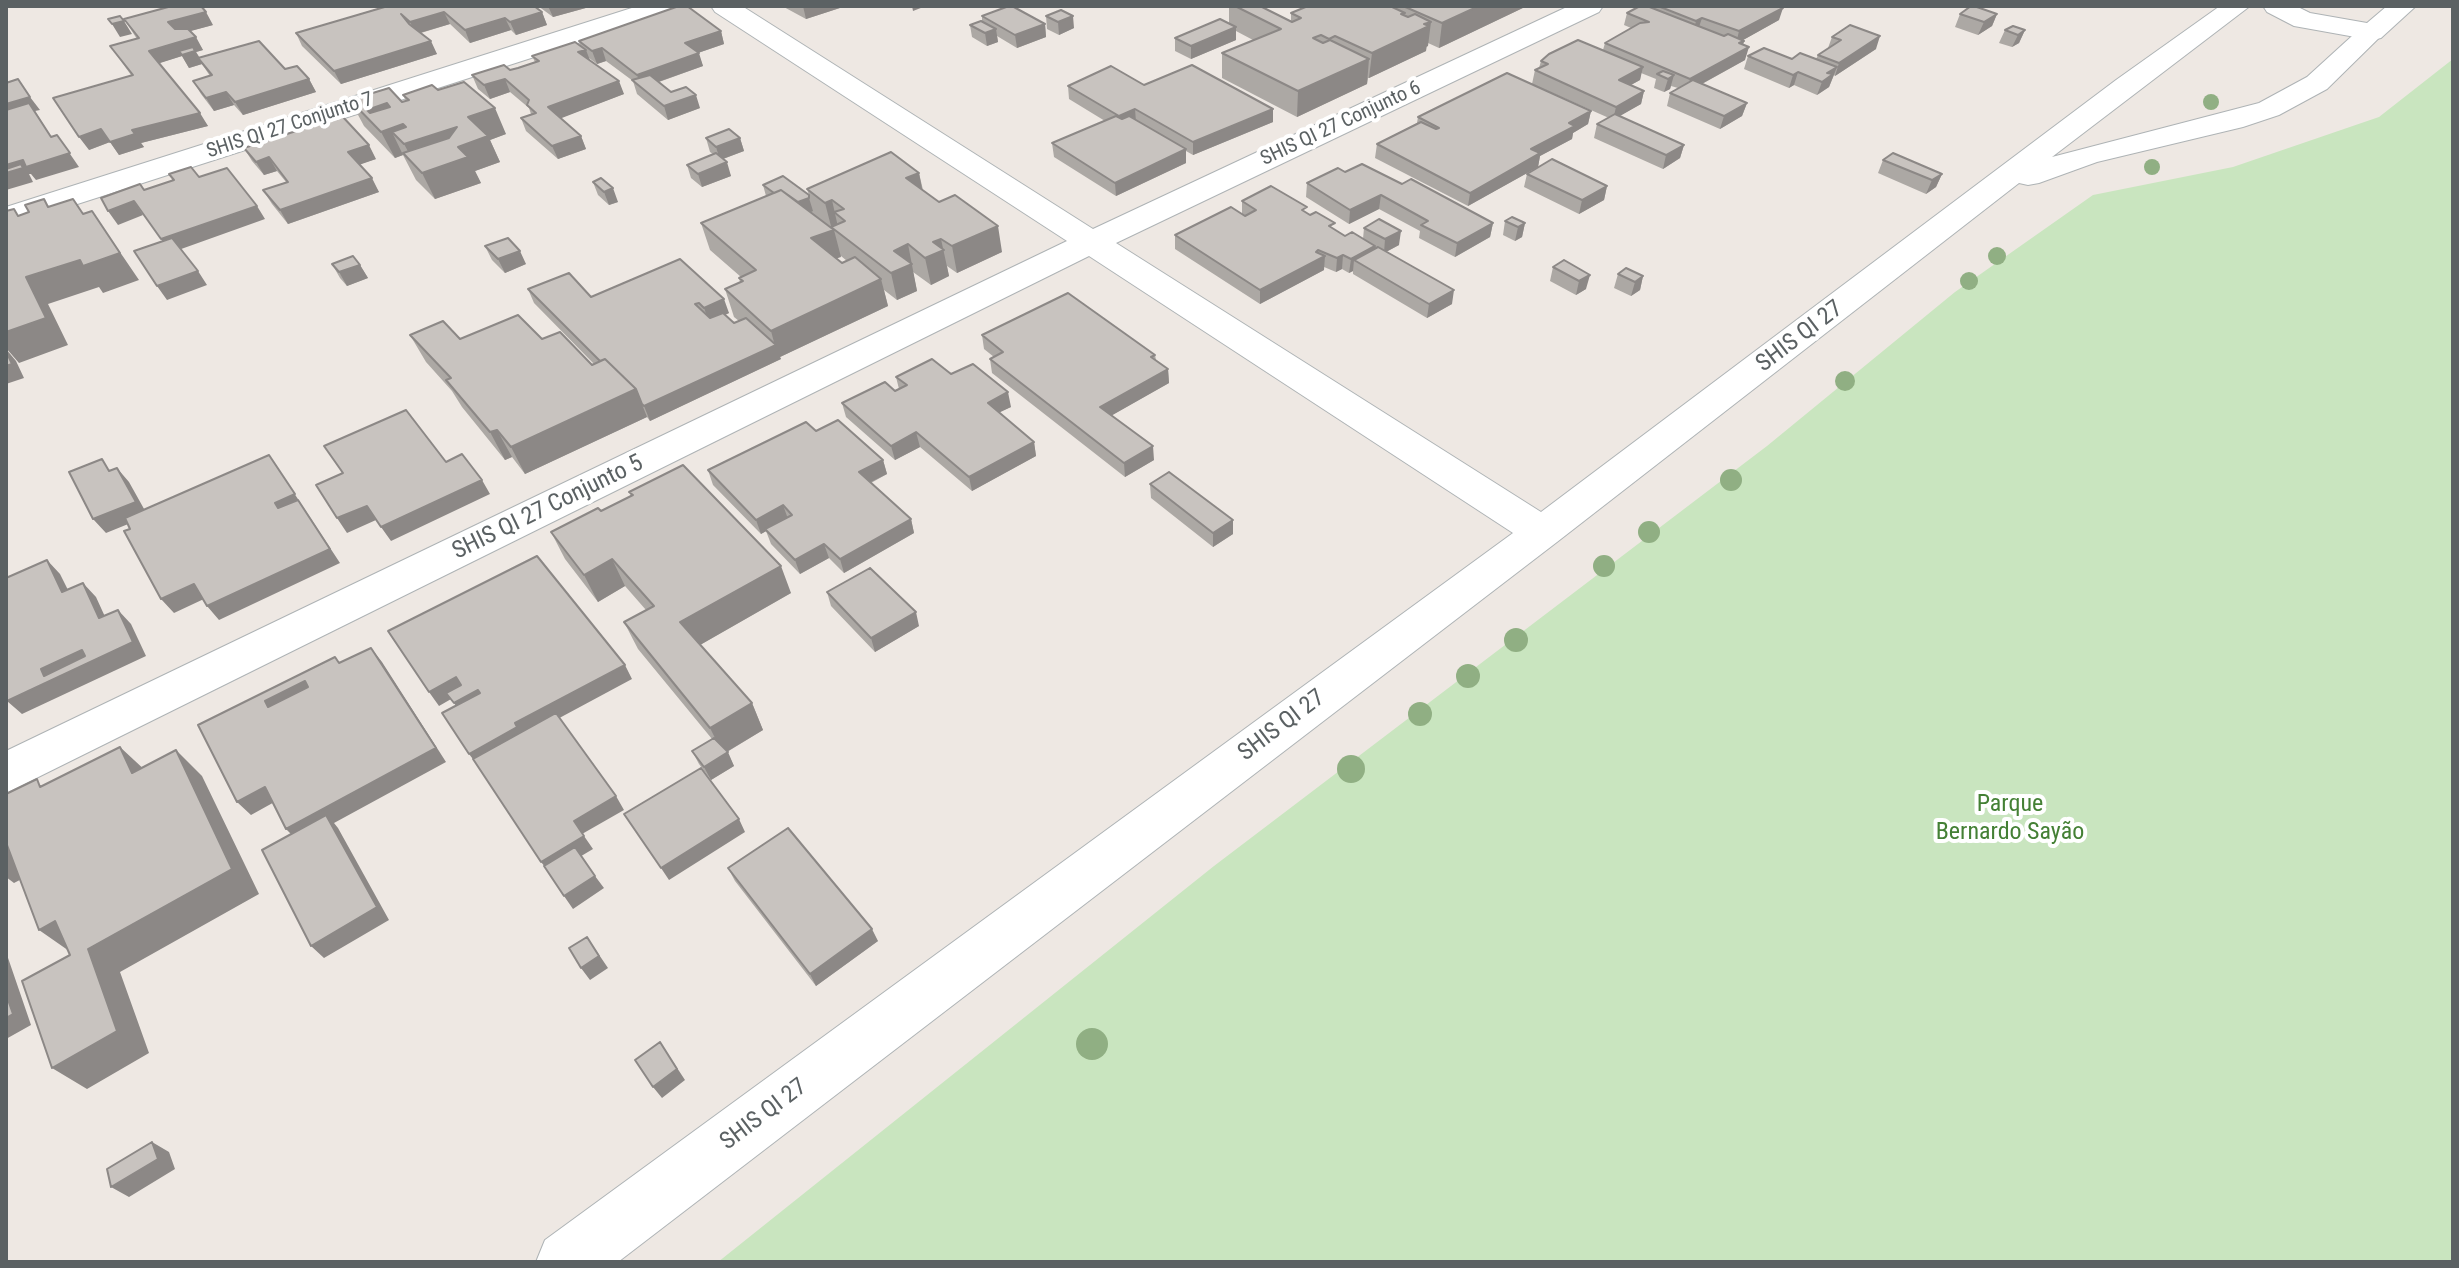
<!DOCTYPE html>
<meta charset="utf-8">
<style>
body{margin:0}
#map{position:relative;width:2459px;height:1268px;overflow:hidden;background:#eee8e3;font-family:"Roboto Condensed",sans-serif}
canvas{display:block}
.frame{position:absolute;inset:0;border:8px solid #5b6163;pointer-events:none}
</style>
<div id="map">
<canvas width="2459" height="1268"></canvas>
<div class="frame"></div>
</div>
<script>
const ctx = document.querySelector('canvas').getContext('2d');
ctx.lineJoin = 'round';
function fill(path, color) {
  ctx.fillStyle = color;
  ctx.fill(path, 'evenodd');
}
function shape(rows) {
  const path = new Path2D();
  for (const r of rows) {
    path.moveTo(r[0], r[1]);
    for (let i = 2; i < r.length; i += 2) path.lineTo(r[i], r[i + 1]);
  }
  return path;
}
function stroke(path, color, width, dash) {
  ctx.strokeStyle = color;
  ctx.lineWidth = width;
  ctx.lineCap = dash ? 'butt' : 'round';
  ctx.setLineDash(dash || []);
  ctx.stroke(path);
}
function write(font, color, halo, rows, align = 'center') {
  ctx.font = font + ' "Roboto Condensed",sans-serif';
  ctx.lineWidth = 8;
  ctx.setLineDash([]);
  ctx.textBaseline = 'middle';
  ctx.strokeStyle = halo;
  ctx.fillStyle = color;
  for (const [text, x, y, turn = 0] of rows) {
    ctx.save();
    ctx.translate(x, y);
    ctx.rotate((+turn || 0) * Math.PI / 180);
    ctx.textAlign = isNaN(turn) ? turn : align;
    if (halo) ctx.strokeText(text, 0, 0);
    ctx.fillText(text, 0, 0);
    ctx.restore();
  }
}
fill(shape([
 [2453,59,2453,1262,718,1262,1214,866,1767,446,1955,292,2093,195,2233,167,2379,117]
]), '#c9e5bf');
const minor = shape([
 [638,6,678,6,674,12,6,227,6,207,638,6],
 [711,6,742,6,1093,229,1569,6,1603,6,1599,12,1116,243,1541,512,2116,80,2220,6,2250,6,2052,157,2259,103,2307,77,2363,26,2372,24,2381,26,2385,32,2327,89,2279,115,2243,127,2097,162,2039,183,2028,185,2019,183,1557,542,618,1262,536,1262,545,1240,1513,533,1089,256,6,793,6,751,1067,241,715,12,711,6]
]);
const tertiary = shape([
 [2263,6,2296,6,2310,13,2367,23,2387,6,2416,6,2381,38,2372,40,2294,26,2267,12,2263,6]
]);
stroke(minor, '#aeb3b5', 2);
stroke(tertiary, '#aeb3b5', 2);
fill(minor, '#fff');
fill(tertiary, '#fff');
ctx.fillStyle = '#90af83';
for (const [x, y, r] of [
 [2211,102,8],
 [2152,167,8],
 [1997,256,9],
 [1969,281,9],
 [1845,381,10],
 [1731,480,11],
 [1649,532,11],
 [1604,566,11],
 [1516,640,12],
 [1468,676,12],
 [1420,714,12],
 [1351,769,14],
 [1092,1044,16]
]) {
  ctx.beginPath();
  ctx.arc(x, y, r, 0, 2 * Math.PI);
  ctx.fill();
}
fill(shape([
 [386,6,542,12,547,25,516,35,511,30,470,43,450,24,421,33,437,54,341,84,302,46,296,33],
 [538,6,593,6,553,17],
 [782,6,846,6,806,19],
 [1229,6,1260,6,1291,21,1291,13,1305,7,1302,6,1527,6,1439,48,1428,43,1426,51,1369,78,1368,78,1367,84,1297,117,1222,78,1222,53,1253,40,1236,31,1236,40,1191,59,1175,51,1175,38,1229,24],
 [1650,6,1778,6,1779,20,1743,40,1744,41,1743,45,1745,60,1702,84,1747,103,1742,116,1720,129,1667,106,1670,93,1678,88,1671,86,1670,89,1664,92,1654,88,1656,79,1641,73,1640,80,1631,85,1644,91,1641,104,1619,116,1684,145,1680,158,1663,169,1594,138,1597,124,1609,118,1532,84,1535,70,1539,68,1541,61,1603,50,1605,43,1631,28,1624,25,1627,13],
 [1788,6,1821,6,1820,8,1789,7],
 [1960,14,1997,14,1992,26,1978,35,1955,27],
 [982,16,1045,24,1046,37,1017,48,997,36,998,42,987,46,972,37,970,25,982,21],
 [1046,16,1074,28,1059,35,1047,29],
 [124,19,213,25,190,31,203,50,196,52,200,58,285,69,309,79,316,92,243,115,234,105,214,111,201,94,193,81,210,76,202,64,189,68,182,56,159,63,208,126,141,143,144,147,119,155,110,142,89,150,131,75,110,46,137,39],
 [2005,30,2025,30,2019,43,2012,47,1999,43],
 [721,31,724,44,698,53,703,66,659,82,671,92,700,108,668,120,637,94,633,81,606,61,597,64,589,58,590,61,624,94,560,118,581,136,586,149,558,159,526,131,521,118,531,114,529,108,510,92,490,99,478,89,472,75,510,70,535,62,532,56,580,45,579,41],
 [1832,37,1876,49,1835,76,1834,75,1829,87,1817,95,1794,85,1789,88,1744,69,1748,56,1816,59,1818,55,1828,48],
 [1144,85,1273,122,1193,155,1186,151,1186,163,1116,196,1054,157,1052,143,1105,121,1069,99,1068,86],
 [438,90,506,134,490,140,500,162,475,171,481,183,435,199,416,180,403,155,395,158,364,126,350,100,402,102,406,101,403,95],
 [1591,111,1588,124,1573,133,1572,139,1540,156,1538,167,1468,206,1375,158,1377,144,1417,123,1418,117],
 [706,138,740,138,744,151,723,159,731,176,702,187,691,178,687,165,713,154,710,152],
 [244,148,376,159,360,164,379,192,288,224,272,204,263,190,286,182,277,171,264,175,252,161],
 [1883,160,1942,174,1936,187,1926,194,1878,173],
 [1345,172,1402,184,1493,223,1490,237,1455,257,1419,238,1420,231,1379,209,1349,224,1306,197,1307,183],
 [919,173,923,190,1002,252,957,273,947,266,949,276,931,285,913,272,917,291,897,300,884,290,888,306,780,357,781,359,650,421,647,417,525,474,512,457,505,460,462,407,452,391,426,362,410,335,460,339,542,339,592,365,594,364,534,303,528,289,591,297,680,259,729,313,725,315,734,323,739,321,734,317,725,289,740,282,739,278,741,277,710,250,701,223,766,196,763,185,809,195,807,189],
 [841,256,847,261,842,263,836,258],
 [1527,174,1607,186,1604,200,1579,214,1524,187],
 [593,182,618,202,609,205,598,195],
 [1242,201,1307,213,1345,236,1363,239,1364,228,1399,245,1386,252,1452,304,1427,318,1353,274,1353,271,1349,273,1342,269,1336,272,1324,267,1324,270,1260,304,1175,249,1175,235,1242,214],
 [1505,221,1525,223,1522,237,1515,241,1503,235],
 [485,246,526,264,505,273,492,260],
 [1564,260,1586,289,1576,295,1550,281,1553,267],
 [332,264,360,265,368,278,347,286,340,278],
 [1618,274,1643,276,1640,290,1631,296,1614,288],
 [982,335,1155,355,1156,360,1168,369,1169,383,1112,415,1154,460,1125,477,992,373,990,359,994,357,984,349],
 [951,374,1011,407,999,412,1034,442,1036,456,972,491,920,447,895,460,846,417,842,403,899,389,896,377],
 [816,431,883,460,887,474,871,483,911,519,914,533,844,573,829,558,800,574,771,544,766,531,761,534,713,485,708,470],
 [1150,484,1233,534,1213,547,1151,498],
 [629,492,791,593,700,645,752,703,763,730,727,752,734,766,711,780,699,764,692,751,712,739,638,649,624,622,646,610,625,586,598,602,565,559,551,532,601,511,631,496],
 [827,592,919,626,875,652,831,606],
 [728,868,878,941,816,986,735,881]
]), '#aca8a4');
fill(shape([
 [548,6,593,6,553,17],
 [803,6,846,6,806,19],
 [912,6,926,6,913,11],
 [1479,6,1527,6,1439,48,1442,23],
 [1783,8,1779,20,1736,44,1739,31],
 [206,12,213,25,176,35,168,22],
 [444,12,450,24,416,34,410,22],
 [542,12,547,25,516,35,510,22],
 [1997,14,1992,26,1978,35,1984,22],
 [1073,16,1074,28,1059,35,1058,22],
 [505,18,511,30,470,43,465,30],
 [1702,18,1698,30,1693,34,1696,21],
 [124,21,132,34,120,37,112,24],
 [1431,22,1428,46,1426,47,1426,51,1369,78,1372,53],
 [1045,24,1046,37,1017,48,1015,35],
 [1236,27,1236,40,1191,59,1191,46],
 [996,29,998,42,987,46,985,33],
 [2025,30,2019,43,2012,47,2018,35],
 [721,31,724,44,689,56,685,43],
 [1880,36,1876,49,1835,76,1839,63],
 [196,37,203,50,196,52,203,64,198,58,202,64,189,68,182,56,157,64,149,51],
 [431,41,437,54,341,84,334,71],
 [1744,41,1741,51,1749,47,1745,60,1687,92,1690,79],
 [602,48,606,61,597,64,592,51],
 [586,50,591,63,578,52],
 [699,53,703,66,641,88,637,75],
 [1369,59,1367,84,1297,117,1298,91],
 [1643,67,1640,80,1616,93,1619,80],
 [1837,67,1829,87,1817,95,1822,82,1827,73],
 [1798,72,1794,85,1789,88,1793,75],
 [1674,75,1670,89,1664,92,1668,79],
 [309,79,316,92,243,115,235,102],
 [505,79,510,92,490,99,484,85],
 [619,81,624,94,554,121,548,107],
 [1644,91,1641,104,1613,120,1616,107],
 [226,92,234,105,214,111,206,98],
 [696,95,700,108,668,120,664,106],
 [30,97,40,110,35,111,60,151,6,111,6,104],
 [387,103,399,126,403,124,412,142,468,117,495,108,506,134,490,140,500,162,475,171,481,183,435,199,422,173,416,166,404,144,392,132,403,155,395,158,381,132,367,110],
 [1747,103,1742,116,1720,129,1724,116],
 [1135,109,1136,122,1120,129,1119,116],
 [1273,109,1273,122,1193,155,1193,142],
 [1591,111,1588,124,1573,133,1572,139,1540,156,1538,167,1468,206,1470,193,1569,123],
 [200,113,208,126,141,143,144,147,119,155,110,142,132,130],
 [101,129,110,142,89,150,79,137],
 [57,135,79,167,36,180,31,174,29,174,33,182,6,190,6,165],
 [581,136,586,149,558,159,552,146],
 [740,138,744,151,720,160,716,147],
 [369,145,376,159,356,166,348,152],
 [1684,145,1680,158,1663,169,1666,155],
 [1186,149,1186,163,1116,196,1115,183],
 [269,157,277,171,264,175,256,162],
 [727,162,731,176,702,187,698,174],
 [919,173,924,199,906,178],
 [1942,174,1936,187,1926,194,1932,180],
 [372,178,379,192,288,224,280,210],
 [1607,186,1604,200,1579,214,1582,200],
 [613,188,618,202,609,205,604,192],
 [1381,195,1379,209,1349,224,1350,210],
 [809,198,813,211,794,220,790,206],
 [832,200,838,227,832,230,825,203],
 [134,201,143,215,118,225,108,211],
 [257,206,265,219,170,253,161,239],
 [92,211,139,280,103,293,99,287,48,304,68,345,19,363,6,348,6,332,26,277],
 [1493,223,1490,237,1455,257,1457,243],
 [1525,223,1522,237,1515,241,1518,227],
 [998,226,1002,252,957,273,952,246],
 [834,230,841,257,818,265,811,238],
 [1401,231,1399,245,1384,253,1385,239],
 [941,239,949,276,931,285,925,258,933,242],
 [908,244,917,291,897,300,891,273,894,251],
 [1375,246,1374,260,1354,260,1353,271,1349,273,1351,259],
 [1318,250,1318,260,1325,256,1324,270,1260,304,1260,290],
 [520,251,526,264,505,273,498,259],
 [1343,255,1342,269,1336,272,1337,258],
 [360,265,368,278,347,286,339,272],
 [198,271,207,285,167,300,157,286],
 [1590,275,1586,289,1576,295,1579,281],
 [1643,276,1640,290,1631,296,1635,282],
 [881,279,888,306,780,357,781,359,650,421,644,406,775,346,771,331],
 [1454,290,1452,304,1427,318,1429,304],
 [724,299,729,313,709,322,704,308],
 [6,349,16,361,24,378,6,384],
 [1168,369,1169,383,1102,421,1100,407],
 [636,389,647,417,525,474,511,447],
 [1008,392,1011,407,990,417,988,403],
 [497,430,512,457,505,460,490,432],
 [916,432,920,447,895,460,891,446],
 [1034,442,1036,456,972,491,969,477],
 [1153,446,1154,460,1125,477,1124,463],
 [269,455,340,563,219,620,207,606,275,503],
 [883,460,887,474,863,486,859,472],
 [117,468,129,482,148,516,106,533,93,519],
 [482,480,490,494,391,541,381,527],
 [783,505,788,519,761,534,756,520],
 [367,506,376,520,347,533,337,518],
 [911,519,914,533,844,573,840,559],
 [1233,520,1233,534,1213,547,1213,533],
 [824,544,829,558,800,574,795,560],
 [612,559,625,586,598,602,584,575],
 [47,560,60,574,76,606,62,592],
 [781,566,791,593,693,649,680,622],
 [83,583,96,597,112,632,99,618],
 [194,584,206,598,174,613,161,599],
 [118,610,131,624,146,656,22,714,7,701,44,676,41,669],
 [916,612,919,626,875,652,871,638],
 [371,648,382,662,446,762,334,823,338,828,389,920,324,958,311,946,299,842,286,829],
 [625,665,632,679,524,737,479,767,469,754,515,723],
 [456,677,465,691,439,706,429,692],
 [305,681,316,695,268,707,265,701],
 [478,690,487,703,463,716,454,703],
 [752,703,763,730,723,754,710,728],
 [120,747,148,773,132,773],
 [176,750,202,776,259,894,120,972,149,1053,87,1089,52,1068,88,949],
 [728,752,734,766,711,780,704,767],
 [265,787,278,800,251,815,237,802],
 [616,796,624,810,582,834,574,821],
 [739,819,745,832,669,880,661,868],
 [584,836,593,849,551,874,541,862],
 [7,845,39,870,14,883,6,877,6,846],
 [595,876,604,888,573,909,564,896],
 [55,921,72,953,39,930],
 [872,929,878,941,816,986,810,974],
 [587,937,608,968,590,980,581,968],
 [6,952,31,1025,6,1039],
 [660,1042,685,1080,662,1098,653,1087],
 [152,1142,169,1152,175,1169,129,1197,111,1187]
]), '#8c8886');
const building = shape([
 [172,6,201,6,206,12,168,22,175,29,188,29,196,37,149,51,200,113,132,130,135,134,110,142,101,129,79,137,53,98,133,75,110,46,139,38,124,19,172,6],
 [388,6,534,6,542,12,510,22,505,18,465,30,444,12,410,22,401,14,409,24,431,41,334,71,296,33,388,6],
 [679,6,687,6,721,31,685,43,699,53,637,75,602,48,592,51,579,41,679,6],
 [1009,6,1012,6,1045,24,1015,35,982,16,1009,6],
 [1235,6,1260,6,1292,22,1301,18,1291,13,1308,6,1390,6,1405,13,1401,14,1408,17,1415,14,1431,22,1424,24,1429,26,1372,53,1335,36,1329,39,1321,35,1313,38,1323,43,1330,40,1369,59,1298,91,1222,53,1281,29,1235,6],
 [1403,6,1479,6,1442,23,1403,6],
 [1640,6,1647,6,1724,36,1728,34,1744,41,1739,43,1749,47,1690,79,1605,43,1640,23,1649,22,1627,13,1640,6],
 [1658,6,1778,6,1783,8,1739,31,1702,18,1696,21,1658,6],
 [1971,6,1974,6,1997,14,1984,22,1960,14,1971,6],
 [1061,10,1073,16,1058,22,1046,16,1061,10],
 [120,16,124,21,112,24,108,19,120,16],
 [1220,19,1236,27,1191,46,1175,38,1220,19],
 [981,21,996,29,985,33,970,25,981,21],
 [1850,25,1880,36,1839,63,1818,55,1841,40,1832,37,1850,25],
 [2013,26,2025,30,2018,35,2005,30,2013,26],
 [1578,40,1643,67,1619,80,1644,91,1616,107,1535,70,1548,64,1541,61,1549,54,1578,40],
 [259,41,285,69,297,66,309,79,235,102,226,92,206,98,193,81,212,75,198,58,259,41],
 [575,42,586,50,578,52,619,81,548,107,581,136,552,146,521,118,536,113,527,105,529,100,505,79,484,85,472,75,504,65,510,70,518,68,539,61,532,56,575,42],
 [193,47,195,51,182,55,179,51,193,47],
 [1764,48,1792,59,1800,53,1837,67,1827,73,1833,74,1822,82,1798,72,1793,75,1748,56,1764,48],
 [1192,65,1273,109,1193,142,1135,109,1119,116,1068,86,1111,66,1144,85,1192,65],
 [1663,71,1674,75,1668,79,1657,74,1663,71],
 [1507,73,1591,111,1569,123,1575,126,1531,149,1540,153,1470,193,1377,144,1421,122,1436,129,1439,128,1418,117,1507,73],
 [650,75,671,92,686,87,696,95,664,106,632,80,650,75],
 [18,79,30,97,6,104,6,83,18,79],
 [1693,80,1747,103,1724,116,1670,93,1693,80],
 [464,82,495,108,468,117,488,136,458,147,468,157,422,173,403,153,449,138,457,127,404,144,392,132,406,127,403,124,381,132,350,100,389,88,402,102,409,100,403,95,432,85,438,90,464,82],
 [387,103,390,107,370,113,367,110,387,103],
 [29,103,51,137,57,135,70,153,26,167,23,160,6,165,6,110,29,103],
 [1615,114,1684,145,1666,155,1597,124,1615,114],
 [342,116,369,145,348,152,372,178,280,210,263,190,288,182,269,157,256,162,244,148,342,116],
 [1116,116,1122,119,1129,116,1186,149,1115,183,1052,143,1116,116],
 [729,129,740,138,716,147,706,138,729,129],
 [891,152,919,173,906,178,939,202,955,195,998,226,952,246,941,239,933,242,944,250,925,258,908,244,894,251,912,264,891,273,831,227,845,221,834,212,844,209,832,200,825,203,807,189,891,152],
 [716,153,727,162,698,174,687,165,716,153],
 [1893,153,1942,174,1932,180,1883,160,1893,153],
 [1552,159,1607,186,1582,200,1527,174,1552,159],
 [21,164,23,168,6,173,6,169,21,164],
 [1362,164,1402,184,1411,179,1493,223,1457,243,1421,225,1428,221,1381,195,1350,210,1307,183,1338,168,1345,172,1362,164],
 [191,167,199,177,227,168,257,206,161,239,134,201,108,211,101,198,140,184,144,190,174,180,169,174,191,167],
 [783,176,809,195,809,198,798,202,781,190,774,193,763,185,783,176],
 [601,178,613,188,604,192,593,182,601,178],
 [1271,186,1307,207,1302,210,1310,215,1316,212,1335,223,1329,226,1345,236,1352,232,1375,246,1351,259,1343,255,1337,258,1318,250,1316,252,1325,256,1260,290,1175,235,1231,207,1245,216,1256,210,1242,201,1271,186],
 [781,190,834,230,811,238,842,263,855,257,881,279,771,331,725,289,743,281,739,278,756,270,701,223,781,190],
 [44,199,48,207,73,199,83,214,92,211,120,253,83,266,80,260,26,277,46,318,6,332,6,211,14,209,18,216,29,212,25,205,44,199],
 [1512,217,1525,223,1518,227,1505,221,1512,217],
 [1379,219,1401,231,1385,239,1364,228,1379,219],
 [172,238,198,271,157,286,134,251,172,238],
 [508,238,520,251,498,259,485,246,508,238],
 [1378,247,1454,290,1429,304,1354,260,1378,247],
 [353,256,360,265,339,272,332,264,353,256],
 [680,259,724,299,704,308,699,303,695,304,710,318,723,313,734,323,746,318,776,345,644,406,642,404,636,389,605,359,600,361,528,289,569,273,591,297,680,259],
 [1564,260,1590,275,1579,281,1553,267,1564,260],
 [1626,268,1643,276,1635,282,1618,274,1626,268],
 [1068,293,1155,355,1151,357,1168,369,1100,407,1153,446,1124,463,990,359,1003,352,982,335,1068,293],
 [518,315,542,339,560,332,592,365,605,359,636,389,511,447,497,430,490,432,446,380,451,378,410,335,443,321,460,339,518,315],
 [6,351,12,364,6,366,6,351],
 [932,359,951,374,973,364,1008,392,988,403,1034,442,969,477,916,432,891,446,842,403,885,382,895,391,907,385,896,377,932,359],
 [406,410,446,462,462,454,482,480,381,527,367,506,337,518,316,485,343,473,324,446,406,410],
 [838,420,883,460,859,472,911,519,840,559,824,544,795,560,765,529,792,515,783,505,756,520,708,470,806,422,816,431,838,420],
 [269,455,295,494,275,503,278,508,298,500,330,549,207,606,194,584,161,599,124,531,130,529,125,518,269,455],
 [102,459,109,471,117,468,136,502,93,519,69,472,102,459],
 [683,465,781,566,680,622,752,703,710,728,624,622,654,606,612,559,584,575,551,532,598,508,601,511,633,495,629,492,683,465],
 [1169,472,1233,520,1213,533,1150,484,1169,472],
 [537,556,625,665,515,723,517,727,469,754,442,713,480,693,478,690,454,703,446,693,461,685,456,677,429,692,388,631,537,556],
 [47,560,62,592,83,583,99,618,118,610,133,642,7,701,6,578,47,560],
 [82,650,85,656,44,676,41,669,82,650],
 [870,568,916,612,871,638,827,592,870,568],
 [371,648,436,748,286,829,265,787,237,802,198,725,335,657,339,663,371,648],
 [305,681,308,687,268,707,265,701,305,681],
 [556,713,616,796,574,821,584,836,541,862,473,759,556,713],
 [714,738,728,752,704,767,692,751,714,738],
 [120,747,132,773,176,750,232,869,88,949,117,1031,52,1068,22,981,70,955,55,921,39,930,7,845,6,846,6,794,37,779,40,787,120,747],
 [701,768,739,819,661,868,624,814,701,768],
 [326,815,377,907,311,946,262,850,326,815],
 [788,828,872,929,810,974,728,868,788,828],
 [575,847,595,876,564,896,544,866,575,847],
 [587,937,599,956,581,968,569,948,587,937],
 [6,994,13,1014,6,1018,6,994],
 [660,1042,677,1069,653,1087,635,1060,660,1042],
 [152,1142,158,1159,111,1187,107,1169,152,1142]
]);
fill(building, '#c8c3bf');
stroke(building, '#8c8886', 2);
write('20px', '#5b6163', '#fff', [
 ["SHIS QI 27 Conjunto 6",1341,124,-25],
 ["SHIS QI 27 Conjunto 7",290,126,-18]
]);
write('24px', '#5b6163', '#fff', [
 ["SHIS QI 27",1800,337,-37],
 ["SHIS QI 27 Conjunto 5",548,508,-26],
 ["SHIS QI 27",1282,726,-37],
 ["SHIS QI 27",764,1115,-37]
]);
write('24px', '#448035', '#fff', [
 ["Parque",2010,805],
 ["Bernardo Sayão",2010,833]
]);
</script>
